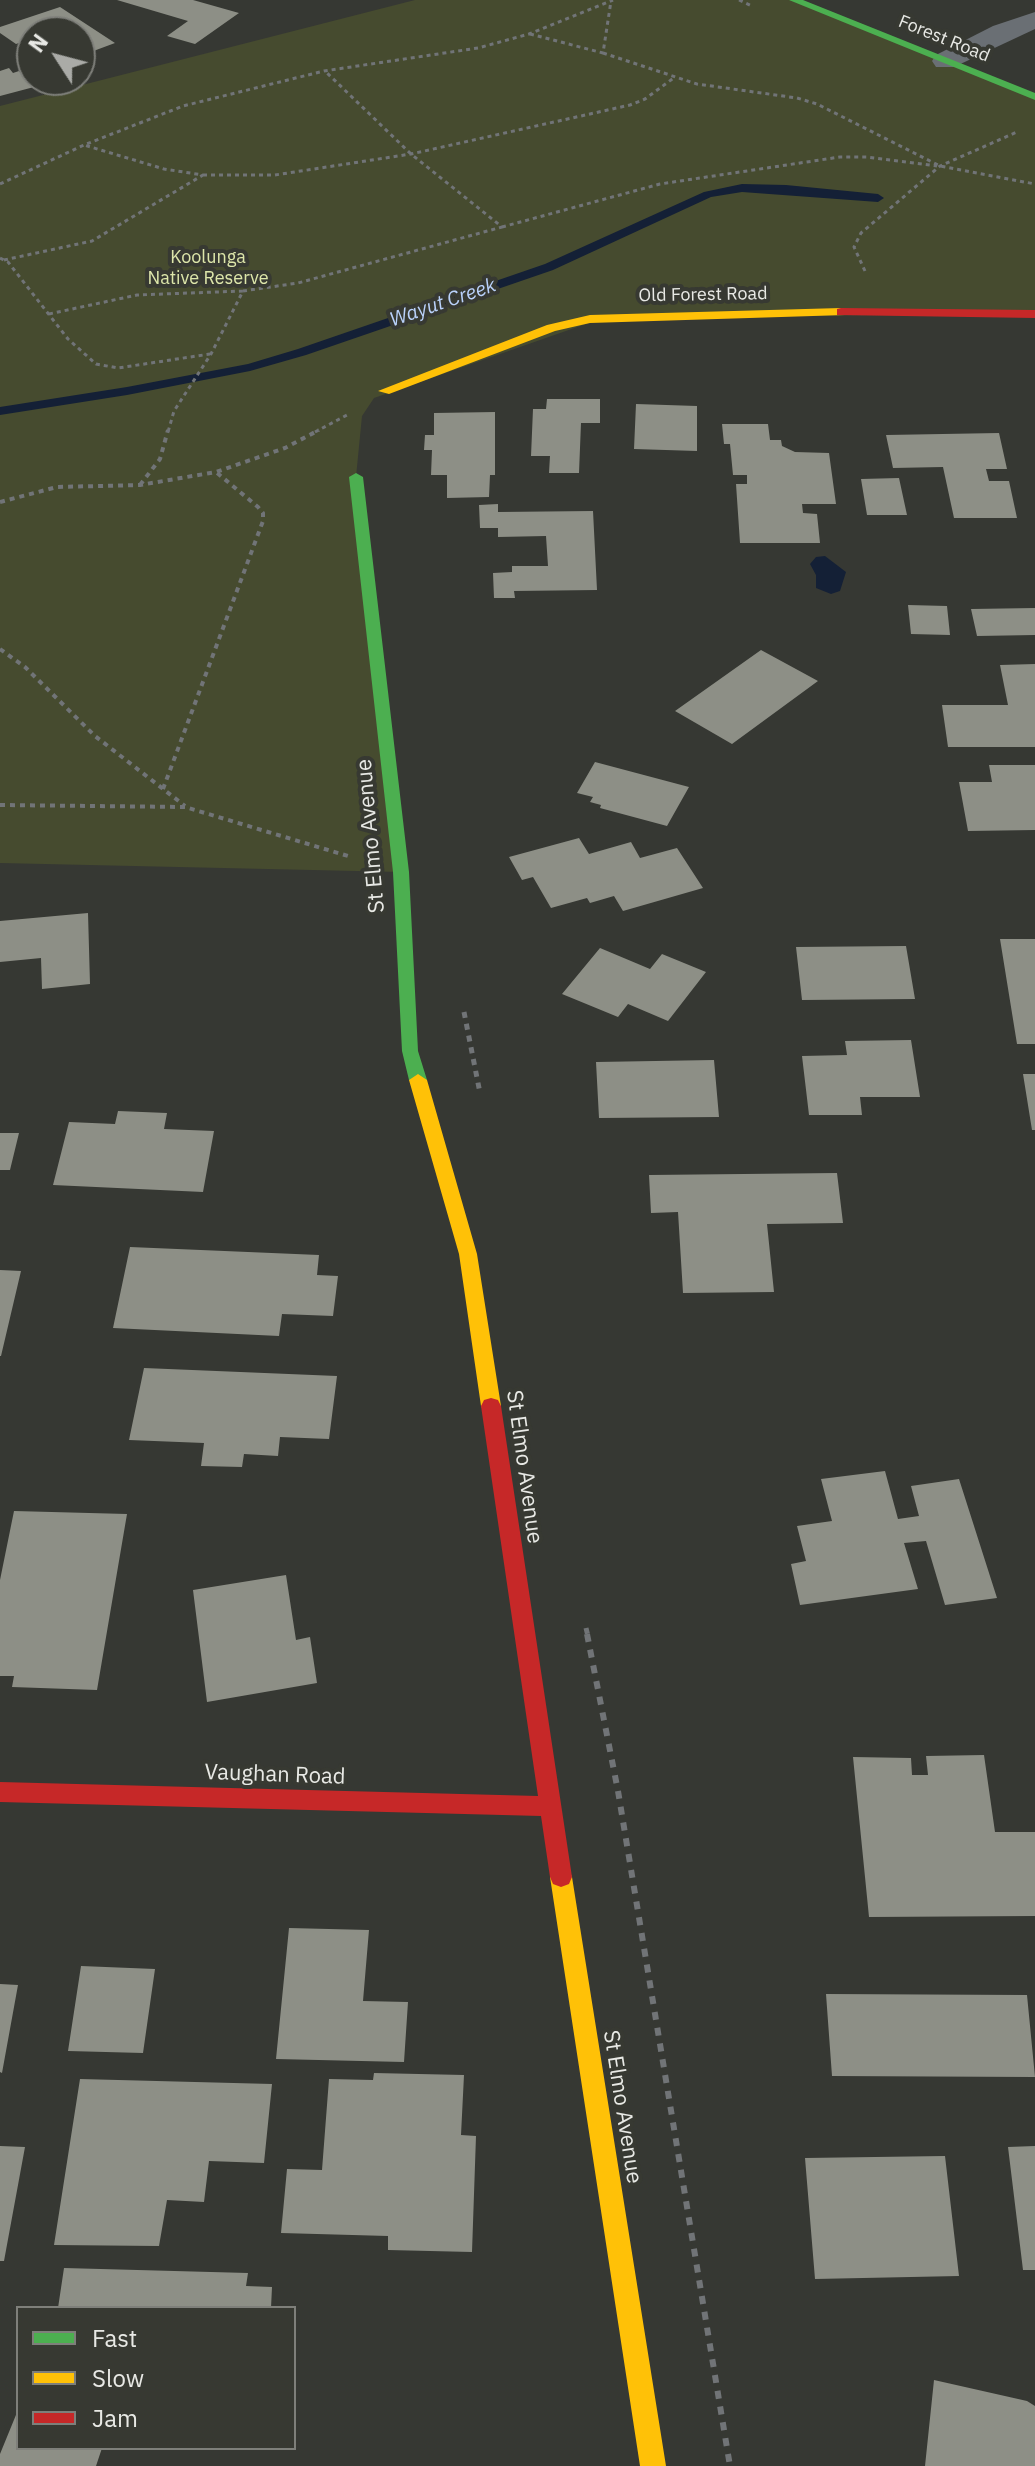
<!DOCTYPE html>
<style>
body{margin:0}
#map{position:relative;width:1035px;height:2466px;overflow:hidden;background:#363833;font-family:"IBM Plex Sans",sans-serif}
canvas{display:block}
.legend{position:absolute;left:16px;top:2306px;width:280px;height:144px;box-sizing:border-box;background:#373932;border:2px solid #7e7f7a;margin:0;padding:10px 14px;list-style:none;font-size:24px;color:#e8e9e5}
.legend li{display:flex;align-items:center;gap:16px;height:40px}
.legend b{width:40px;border:2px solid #7e7f7a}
.north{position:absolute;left:16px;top:16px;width:80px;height:80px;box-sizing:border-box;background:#373932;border:2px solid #7e7f7a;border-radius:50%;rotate:306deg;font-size:22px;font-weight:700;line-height:32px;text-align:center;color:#e8e9e5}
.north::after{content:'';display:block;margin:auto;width:28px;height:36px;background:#aaaba7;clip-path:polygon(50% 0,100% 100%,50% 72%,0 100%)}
</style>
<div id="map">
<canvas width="1035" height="2466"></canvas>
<ul class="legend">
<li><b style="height:10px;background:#4caf50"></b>Fast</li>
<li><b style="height:10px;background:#ffc107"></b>Slow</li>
<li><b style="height:10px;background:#c62828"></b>Jam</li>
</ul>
<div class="north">N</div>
</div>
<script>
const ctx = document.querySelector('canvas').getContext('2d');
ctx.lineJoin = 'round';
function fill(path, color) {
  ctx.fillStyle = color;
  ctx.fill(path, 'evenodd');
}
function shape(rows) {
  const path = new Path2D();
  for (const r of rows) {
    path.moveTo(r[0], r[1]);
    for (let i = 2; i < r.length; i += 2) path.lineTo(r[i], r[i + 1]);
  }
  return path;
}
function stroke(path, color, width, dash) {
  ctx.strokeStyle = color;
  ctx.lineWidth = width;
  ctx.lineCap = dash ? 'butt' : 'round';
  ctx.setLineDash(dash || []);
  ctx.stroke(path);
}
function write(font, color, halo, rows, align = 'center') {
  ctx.font = font + ' "IBM Plex Sans",sans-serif';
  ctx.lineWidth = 8;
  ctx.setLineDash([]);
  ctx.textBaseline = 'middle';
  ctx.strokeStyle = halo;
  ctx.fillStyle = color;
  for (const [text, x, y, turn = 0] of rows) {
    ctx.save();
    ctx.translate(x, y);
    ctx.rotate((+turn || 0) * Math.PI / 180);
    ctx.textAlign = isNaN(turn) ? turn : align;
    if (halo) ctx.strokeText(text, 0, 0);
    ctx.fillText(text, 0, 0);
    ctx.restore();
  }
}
fill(shape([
 [415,0,794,0,1035,97,1035,314,606,317,374,398,362,416,356,477,401,872,0,863,0,106]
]), '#464b2f');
fill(shape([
 [825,556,846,572,840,591,831,594,816,588,816,575,810,564,816,557]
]), '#142036');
fill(shape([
 [742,184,786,185,878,194,884,198,878,202,742,192,711,197,553,270,306,355,250,371,127,395,0,415,0,407,127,387,248,364,298,349,545,264,704,192,742,184]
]), '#142036');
fill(shape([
 [117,0,193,0,239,13,195,44,167,36,188,21],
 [60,7,115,43,80,56,80,32,32,32,32,39,16,44,0,33,0,27],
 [9,68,13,73,19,71,34,87,0,96,0,71],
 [547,399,600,399,600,423,581,423,579,473,549,473,550,456,531,456,533,409,546,409],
 [636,404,697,406,697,451,634,449],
 [495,412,495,475,490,475,489,497,447,498,447,475,431,475,432,450,424,450,425,435,434,435,434,413],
 [722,424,768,424,770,440,781,440,782,446,795,452,829,453,836,504,802,504,803,513,817,514,820,543,740,543,736,484,747,484,747,475,733,475,730,444,724,444],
 [999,433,1007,469,986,469,989,481,1009,481,1017,518,954,518,943,467,893,468,886,435],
 [899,478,907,515,867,515,861,479],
 [498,504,498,512,593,511,597,590,514,591,515,598,494,598,493,573,512,572,512,566,548,566,546,536,498,537,498,528,480,528,479,505],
 [908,605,947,606,950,635,911,634],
 [1035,608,1035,635,977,636,971,609],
 [761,650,818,681,732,744,675,711],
 [1035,664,1035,747,948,747,942,705,1008,705,1000,665],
 [595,762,689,787,667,826,600,808,601,805,590,802,593,797,577,793],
 [989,765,1035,765,1035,830,968,831,959,782,992,782],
 [579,838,589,854,631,842,640,858,677,848,703,888,623,911,614,896,590,903,587,898,551,908,533,877,522,880,509,857],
 [88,913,90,984,42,989,41,958,0,962,0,921],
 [1000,939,1035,939,1035,1044,1017,1044],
 [906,946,915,999,802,1000,796,947],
 [600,948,650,969,662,954,706,972,668,1021,628,1004,618,1017,562,994],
 [911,1040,920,1097,860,1097,862,1115,809,1115,802,1056,847,1055,845,1041],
 [714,1060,719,1117,599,1118,596,1062],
 [1023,1074,1035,1074,1035,1130,1032,1130],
 [118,1111,167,1113,164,1129,214,1131,203,1192,53,1185,69,1122,115,1124],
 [0,1133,19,1133,10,1170,0,1170],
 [837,1173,843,1223,767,1224,774,1292,683,1293,678,1212,651,1213,649,1175],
 [130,1247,319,1255,317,1275,338,1276,333,1316,282,1314,279,1336,113,1328],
 [0,1270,21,1271,1,1356,0,1356],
 [144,1368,337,1376,329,1439,280,1437,278,1456,244,1454,242,1467,201,1466,204,1443,129,1440],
 [885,1471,898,1519,919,1516,911,1486,959,1479,997,1598,945,1605,926,1541,904,1543,918,1589,800,1605,791,1564,806,1561,797,1526,832,1521,821,1479],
 [14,1511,127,1514,97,1690,12,1687,14,1676,0,1676,0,1580],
 [286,1575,296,1640,310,1637,317,1683,207,1702,193,1590],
 [984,1755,995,1832,1035,1832,1035,1916,869,1917,853,1757,911,1758,912,1775,928,1775,926,1756],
 [289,1928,369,1930,363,2001,408,2002,404,2062,276,2059],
 [81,1966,155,1969,143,2053,68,2051],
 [0,1984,18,1985,2,2073,0,2072],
 [826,1994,1027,1995,1035,2077,832,2076],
 [374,2073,464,2075,461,2135,476,2136,472,2252,388,2250,388,2236,281,2233,287,2169,322,2170,329,2079,373,2080],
 [80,2079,272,2084,264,2163,209,2161,204,2202,167,2200,159,2246,54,2245],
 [0,2146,25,2147,4,2261,0,2261],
 [1035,2146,1035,2270,1023,2270,1008,2147],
 [945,2156,959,2276,815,2279,805,2158],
 [64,2268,248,2273,246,2286,272,2287,271,2308,58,2308],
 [934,2380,1027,2401,1035,2406,1035,2466,925,2466],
 [18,2410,18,2448,102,2448,96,2466,0,2466,0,2454]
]), '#8d8f86');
stroke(shape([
 [739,0,752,6],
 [530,34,603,53,611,1],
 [603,53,697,84,797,98,817,104,940,166,1035,184],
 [203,175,275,175,411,154,630,105,645,99,675,77],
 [0,184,84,145,183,106,324,71,478,48,529,34,613,0],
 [502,227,660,184,840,157,867,157,937,166],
 [0,258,8,262,68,339,96,364,118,368,210,354],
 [4,260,92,241,203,175,164,169,84,145],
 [865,271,854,247,861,233,940,166,1017,132],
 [243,291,298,283,502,227,411,154,325,71],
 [49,314,137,295,243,291,211,354,174,411,168,432],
 [315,432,347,415]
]), '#717477', 3, [4, 4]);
stroke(shape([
 [140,485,160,459,168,430],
 [0,502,57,487,140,485,216,472,285,448,319,430],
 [0,649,25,667,95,736,185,806],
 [163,789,263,521,263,513,258,507,216,472],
 [0,805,185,807,348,856]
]), '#717477', 4, [5, 5]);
stroke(shape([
 [464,1012,480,1093],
 [586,1628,588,1636]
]), '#717477', 5, [6, 6]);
stroke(shape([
 [587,1634,618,1791,730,2466]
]), '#717477', 6, [8, 8]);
fill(shape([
 [1035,12,1035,29,954,67,936,67,932,61,936,55,993,26,1035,12]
]), '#6a6f74');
fill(shape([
 [789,0,803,0,1035,93,1035,100,789,0],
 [356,473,363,477,409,872,418,1051,427,1080,418,1086,409,1080,402,1051,393,872,349,477,356,473]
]), '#4caf50');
fill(shape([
 [841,308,845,309,845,315,590,323,555,331,389,394,378,391,547,325,590,315,841,308],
 [418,1074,427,1080,477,1254,501,1406,498,1412,491,1414,484,1412,481,1406,459,1254,409,1080,418,1074],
 [561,1867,569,1870,572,1877,666,2466,640,2466,550,1877,553,1870,561,1867]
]), '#ffc107');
fill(shape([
 [841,308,1035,310,1035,318,837,315,837,309,841,308],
 [491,1398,498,1400,501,1406,572,1877,569,1884,561,1887,553,1884,550,1877,541,1816,0,1802,0,1782,538,1796,481,1406,484,1400,491,1398]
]), '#c62828');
write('18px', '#e8e9e5', '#373932', [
 ["Forest Road",944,39,22],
 ["Old Forest Road",703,295,-1]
]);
write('18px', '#dde6aa', '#373932', [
 ["Koolunga",208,258],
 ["Native Reserve",208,279]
]);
write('italic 20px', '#bad2fb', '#373932', [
 ["Wayut Creek",443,303,-19]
]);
write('22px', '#e8e9e5', '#373932', [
 ["St Elmo Avenue",371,836,-95],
 ["St Elmo Avenue",524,1467,82],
 ["Vaughan Road",275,1775,2],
 ["St Elmo Avenue",622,2107,81]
]);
</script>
